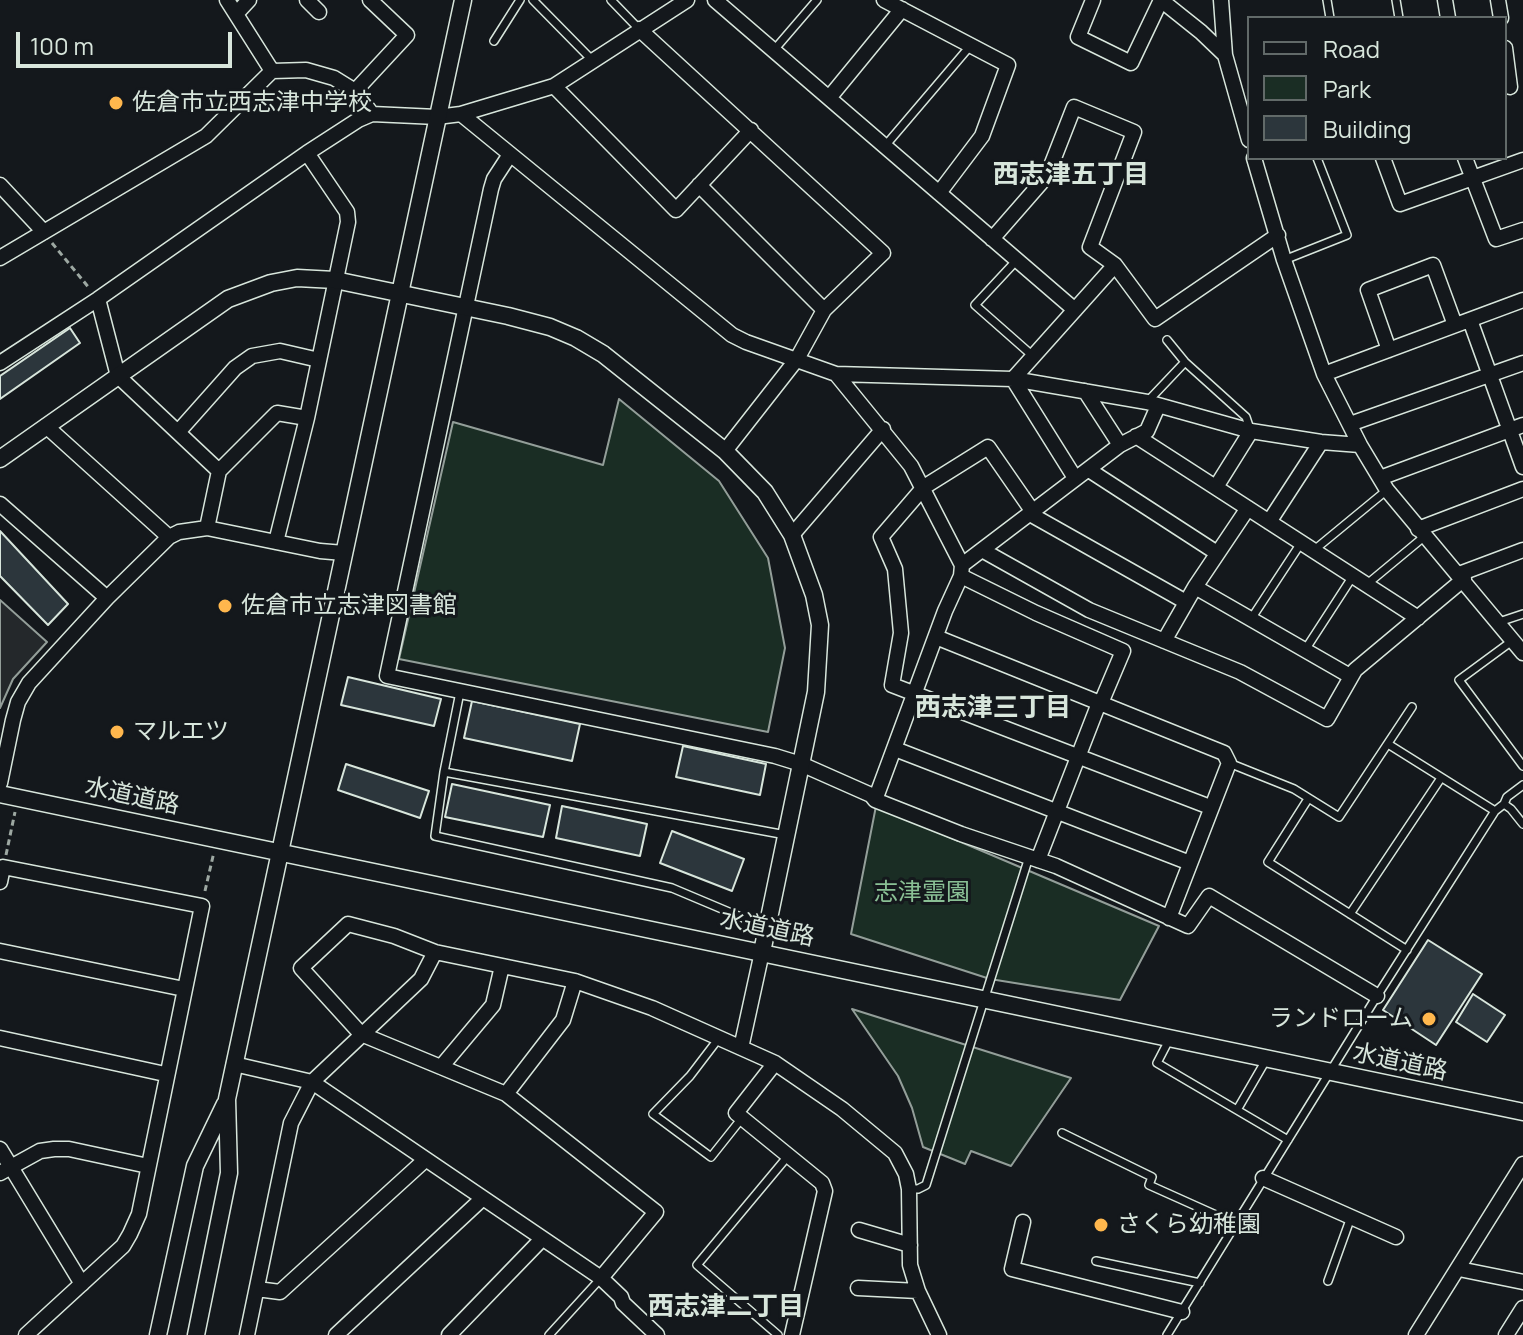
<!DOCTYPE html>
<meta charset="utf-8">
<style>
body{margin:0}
#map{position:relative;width:1523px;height:1335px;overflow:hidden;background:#14181c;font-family:Manrope,sans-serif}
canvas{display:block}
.legend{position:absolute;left:1247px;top:16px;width:260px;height:144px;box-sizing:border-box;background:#14181c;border:2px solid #626a69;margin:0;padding:10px 14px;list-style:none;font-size:24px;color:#d8e6dc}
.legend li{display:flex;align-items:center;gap:16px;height:40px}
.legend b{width:40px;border:2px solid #626a69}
.scale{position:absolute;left:16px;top:32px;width:216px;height:36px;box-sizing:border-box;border:4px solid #d8e6dc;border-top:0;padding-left:10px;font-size:24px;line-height:28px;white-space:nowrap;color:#d8e6dc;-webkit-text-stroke:6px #14181c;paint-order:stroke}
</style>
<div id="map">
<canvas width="1523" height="1335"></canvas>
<ul class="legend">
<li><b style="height:10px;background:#14181c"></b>Road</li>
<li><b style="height:22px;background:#1a2d24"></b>Park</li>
<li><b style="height:22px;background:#2c363c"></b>Building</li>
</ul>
<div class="scale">100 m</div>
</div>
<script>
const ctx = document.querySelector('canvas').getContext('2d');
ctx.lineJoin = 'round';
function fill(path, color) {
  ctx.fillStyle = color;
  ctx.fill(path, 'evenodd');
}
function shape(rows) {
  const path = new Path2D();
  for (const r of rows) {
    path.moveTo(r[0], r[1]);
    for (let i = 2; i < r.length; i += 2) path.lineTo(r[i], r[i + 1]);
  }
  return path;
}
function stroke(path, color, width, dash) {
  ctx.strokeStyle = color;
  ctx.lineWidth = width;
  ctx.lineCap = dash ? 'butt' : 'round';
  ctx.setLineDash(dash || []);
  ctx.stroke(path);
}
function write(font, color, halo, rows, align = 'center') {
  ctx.font = font + ' Manrope,"Noto Sans JP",sans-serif';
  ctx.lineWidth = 6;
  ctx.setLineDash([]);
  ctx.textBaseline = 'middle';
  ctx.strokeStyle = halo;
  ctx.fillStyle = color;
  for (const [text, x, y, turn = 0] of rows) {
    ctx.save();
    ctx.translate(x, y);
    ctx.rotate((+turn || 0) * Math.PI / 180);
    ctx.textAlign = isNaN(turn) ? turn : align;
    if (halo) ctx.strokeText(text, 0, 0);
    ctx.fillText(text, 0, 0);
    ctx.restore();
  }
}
const green = shape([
 [619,399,719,481,768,558,785,648,768,732,399,659,453,422,603,465,619,399],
 [876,806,1159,926,1120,1000,990,979,851,934,876,806],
 [852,1009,1071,1078,1011,1166,971,1151,965,1164,923,1147,912,1108,898,1076,852,1009]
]);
fill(green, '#1a2d24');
stroke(green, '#939e99', 2);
const parking = shape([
 [0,600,47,642,13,679,0,708,0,600]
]);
fill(parking, '#24282b');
stroke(parking, '#939e99', 2);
const building = shape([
 [70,328,80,343,0,399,0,376,70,328],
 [0,531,68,604,48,625,0,576,0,531],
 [348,677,441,699,434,726,341,705,348,677],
 [472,701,580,724,572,761,464,738,472,701],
 [683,746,766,764,760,795,676,777,683,746],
 [346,764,429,791,420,818,338,790,346,764],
 [452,784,550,805,543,837,445,817,452,784],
 [562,806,647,824,640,856,556,838,562,806],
 [672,831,744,859,732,891,660,863,672,831],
 [1428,940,1482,974,1436,1045,1383,1010,1428,940],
 [1473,994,1505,1015,1487,1042,1456,1022,1473,994]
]);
fill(building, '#2c363c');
stroke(building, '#d8e6dc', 2);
const service = shape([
 [533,0,592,60],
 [611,0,639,29],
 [1327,0,1330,18],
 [1396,0,1399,18],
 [494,41,520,0],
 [774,50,817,0],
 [885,146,971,45],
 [1284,260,1347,235,1317,158],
 [1016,261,975,305,1034,357],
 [1167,340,1185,362,1246,417,1250,429],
 [1148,401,1185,362],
 [1313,551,1387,490],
 [1366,585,1425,536],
 [1251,619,1301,543],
 [1499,622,1523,614],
 [1512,641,1459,680,1523,766],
 [1305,650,1353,576],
 [460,692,444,772,786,835],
 [1229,763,1294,789,1339,817,1412,707],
 [444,772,435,836,672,888,767,928],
 [1308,799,1268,862,1407,950],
 [1504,804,1507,797,1523,785],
 [1495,811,1504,804,1511,809,1523,824],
 [1350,914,1441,778],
 [719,1038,690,1076,653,1114,711,1157,742,1118],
 [1169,1040,1157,1063,1288,1140],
 [1237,1110,1266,1060],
 [1062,1133,1152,1177,1149,1185,1236,1224],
 [909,1189,918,1189,926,1185,1029,857],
 [1096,1261,1200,1283],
 [1328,1281,1351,1217],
 [549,1335,601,1278],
 [778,1335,697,1265,788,1156],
 [1167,1335,1377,996,1495,811,1388,744]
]);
const minor = shape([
 [227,0,272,71],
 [307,0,319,12],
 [715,0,1075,310],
 [884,0,1008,65,982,136,939,193],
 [1093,0,1078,37,1131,63,1161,0,1201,32,1225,55],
 [1221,0,1225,55,1249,140],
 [1445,0,1448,18],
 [1498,0,1501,18],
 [236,14,249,0],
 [639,29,883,253,824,310,797,359,725,451],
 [1505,48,1510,87],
 [554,86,676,210,751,130],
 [355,91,407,35,370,0],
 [829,98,902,9],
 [461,114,694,304,732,335,746,342,836,374,1013,379,1147,402,1251,431,1321,442,1360,445],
 [509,156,494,179,491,189,387,676,775,756,801,764,871,795,875,800,961,834,1056,866,1188,926,1209,896,1377,996],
 [1254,158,1284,260,1324,374,1360,445,1387,490,1523,653],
 [1383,158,1400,204,1523,160],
 [1465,158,1496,239,1523,230],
 [0,185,44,232],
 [699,185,824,310],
 [992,239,1047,176,1074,107,1134,132,1090,247,1115,265,1155,319,1278,235],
 [0,258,206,136,272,71,306,70,334,78,355,91,372,114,437,117,461,114,554,86,687,0],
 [98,299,118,376,219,471,207,528],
 [1470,320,1523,467],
 [1389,350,1368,290,1433,265,1455,325],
 [0,363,98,299,307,153,358,120,372,114],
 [836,374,911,466,962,565,961,576,945,611,875,800],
 [1324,374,1523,300],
 [1085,391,1120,445],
 [1350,424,1523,363],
 [46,426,169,537],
 [179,431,235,368,252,356,280,351,319,360],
 [1136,436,1418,618],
 [1089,470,1217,553],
 [219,471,277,413,307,418],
 [1075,478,1013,379,1115,265],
 [1380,478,1523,425],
 [1216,487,1251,431],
 [0,504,107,598],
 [1033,512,988,447,924,487,881,537,895,569,901,633,892,685,1210,807],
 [1030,514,1186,602],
 [1269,522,1321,442],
 [1418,529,1523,489],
 [792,535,883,429],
 [276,542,307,418,348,222,347,212,307,153],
 [982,550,1089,610,1240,672,1327,719,1355,670,1464,579],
 [962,565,1120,445,1147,431,1158,406],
 [1459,574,1523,550],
 [961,576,1036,613,1123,651,1101,703],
 [1195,587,1350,676],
 [936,637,1224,753,1229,763,1169,918],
 [1164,641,1195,587,1248,508],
 [895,749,1190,863],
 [0,783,13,720,18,702,29,683,107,598,169,537,179,532,207,528,320,551,344,553],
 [1038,860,1099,703],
 [0,882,3,867,202,906,139,1214,130,1234,123,1246,26,1335],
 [0,951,184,989],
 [0,1038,165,1074],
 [741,1048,762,952],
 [775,1063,736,1113,822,1183,825,1191,792,1335],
 [234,1064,312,1082,601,1278,621,1297,623,1303,657,1335],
 [441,1067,493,1005,502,966],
 [506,1094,563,1020,575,981],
 [0,1149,82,1284],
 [0,1173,40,1151,54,1149,69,1149,148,1166],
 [1263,1178,1396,1237],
 [1023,1222,1012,1269,1182,1312],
 [859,1230,910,1245],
 [1459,1269,1523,1282],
 [601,1278,656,1212,506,1094,361,1034,301,968,348,924,394,936,435,952,575,981,652,1008,775,1063,842,1109,895,1153,906,1174,909,1189,910,1265,918,1291],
 [858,1288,918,1291,939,1335],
 [257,1289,280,1292,425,1160],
 [247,1335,291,1123,312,1082,421,979,435,952],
 [336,1335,483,1198],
 [449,1335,542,1239],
 [1416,1335,1523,1164],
 [1506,1335,1523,1308]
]);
const tertiary = shape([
 [0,459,228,299,271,283,297,278,335,280,508,316,550,327,576,338,603,354,725,451,765,492,792,535,814,595,820,625,816,692,762,952],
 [0,794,1523,1112],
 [158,1335,195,1166,225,1104],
 [196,1335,229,1173,227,1099,463,0]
]);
stroke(service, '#d8e6dc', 10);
stroke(minor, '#d8e6dc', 17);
stroke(tertiary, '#d8e6dc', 19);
stroke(shape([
 [52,243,90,289],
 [6,855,15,812],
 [205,891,214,852]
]), '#9da8a2', 3, [6, 4]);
stroke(service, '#14181c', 7);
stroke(minor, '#14181c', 14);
stroke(tertiary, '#14181c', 16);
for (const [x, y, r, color] of [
 [116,103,8,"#ffb74d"],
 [225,606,8,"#ffb74d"],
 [117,732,8,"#ffb74d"],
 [1429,1019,8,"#ffb74d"],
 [1101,1225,8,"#ffb74d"]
]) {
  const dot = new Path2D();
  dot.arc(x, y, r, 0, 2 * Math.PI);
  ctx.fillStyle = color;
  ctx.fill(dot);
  stroke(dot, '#14181c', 3);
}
write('24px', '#d8e6dc', '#14181c', [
 ["佐倉市立西志津中学校",132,103],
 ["佐倉市立志津図書館",241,606],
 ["マルエツ",133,732],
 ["ランドローム",1413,1019,"right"],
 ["さくら幼稚園",1117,1225]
], 'left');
write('24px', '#d8e6dc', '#14181c', [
 ["水道道路",132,797,12],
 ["水道道路",767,929,12],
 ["水道道路",1400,1063,12]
]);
write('24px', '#8ac095', '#14181c', [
 ["志津霊園",922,893]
]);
write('bold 26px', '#d8e6dc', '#14181c', [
 ["西志津五丁目",1071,176],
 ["西志津三丁目",993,709],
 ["西志津二丁目",726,1308]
]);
</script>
